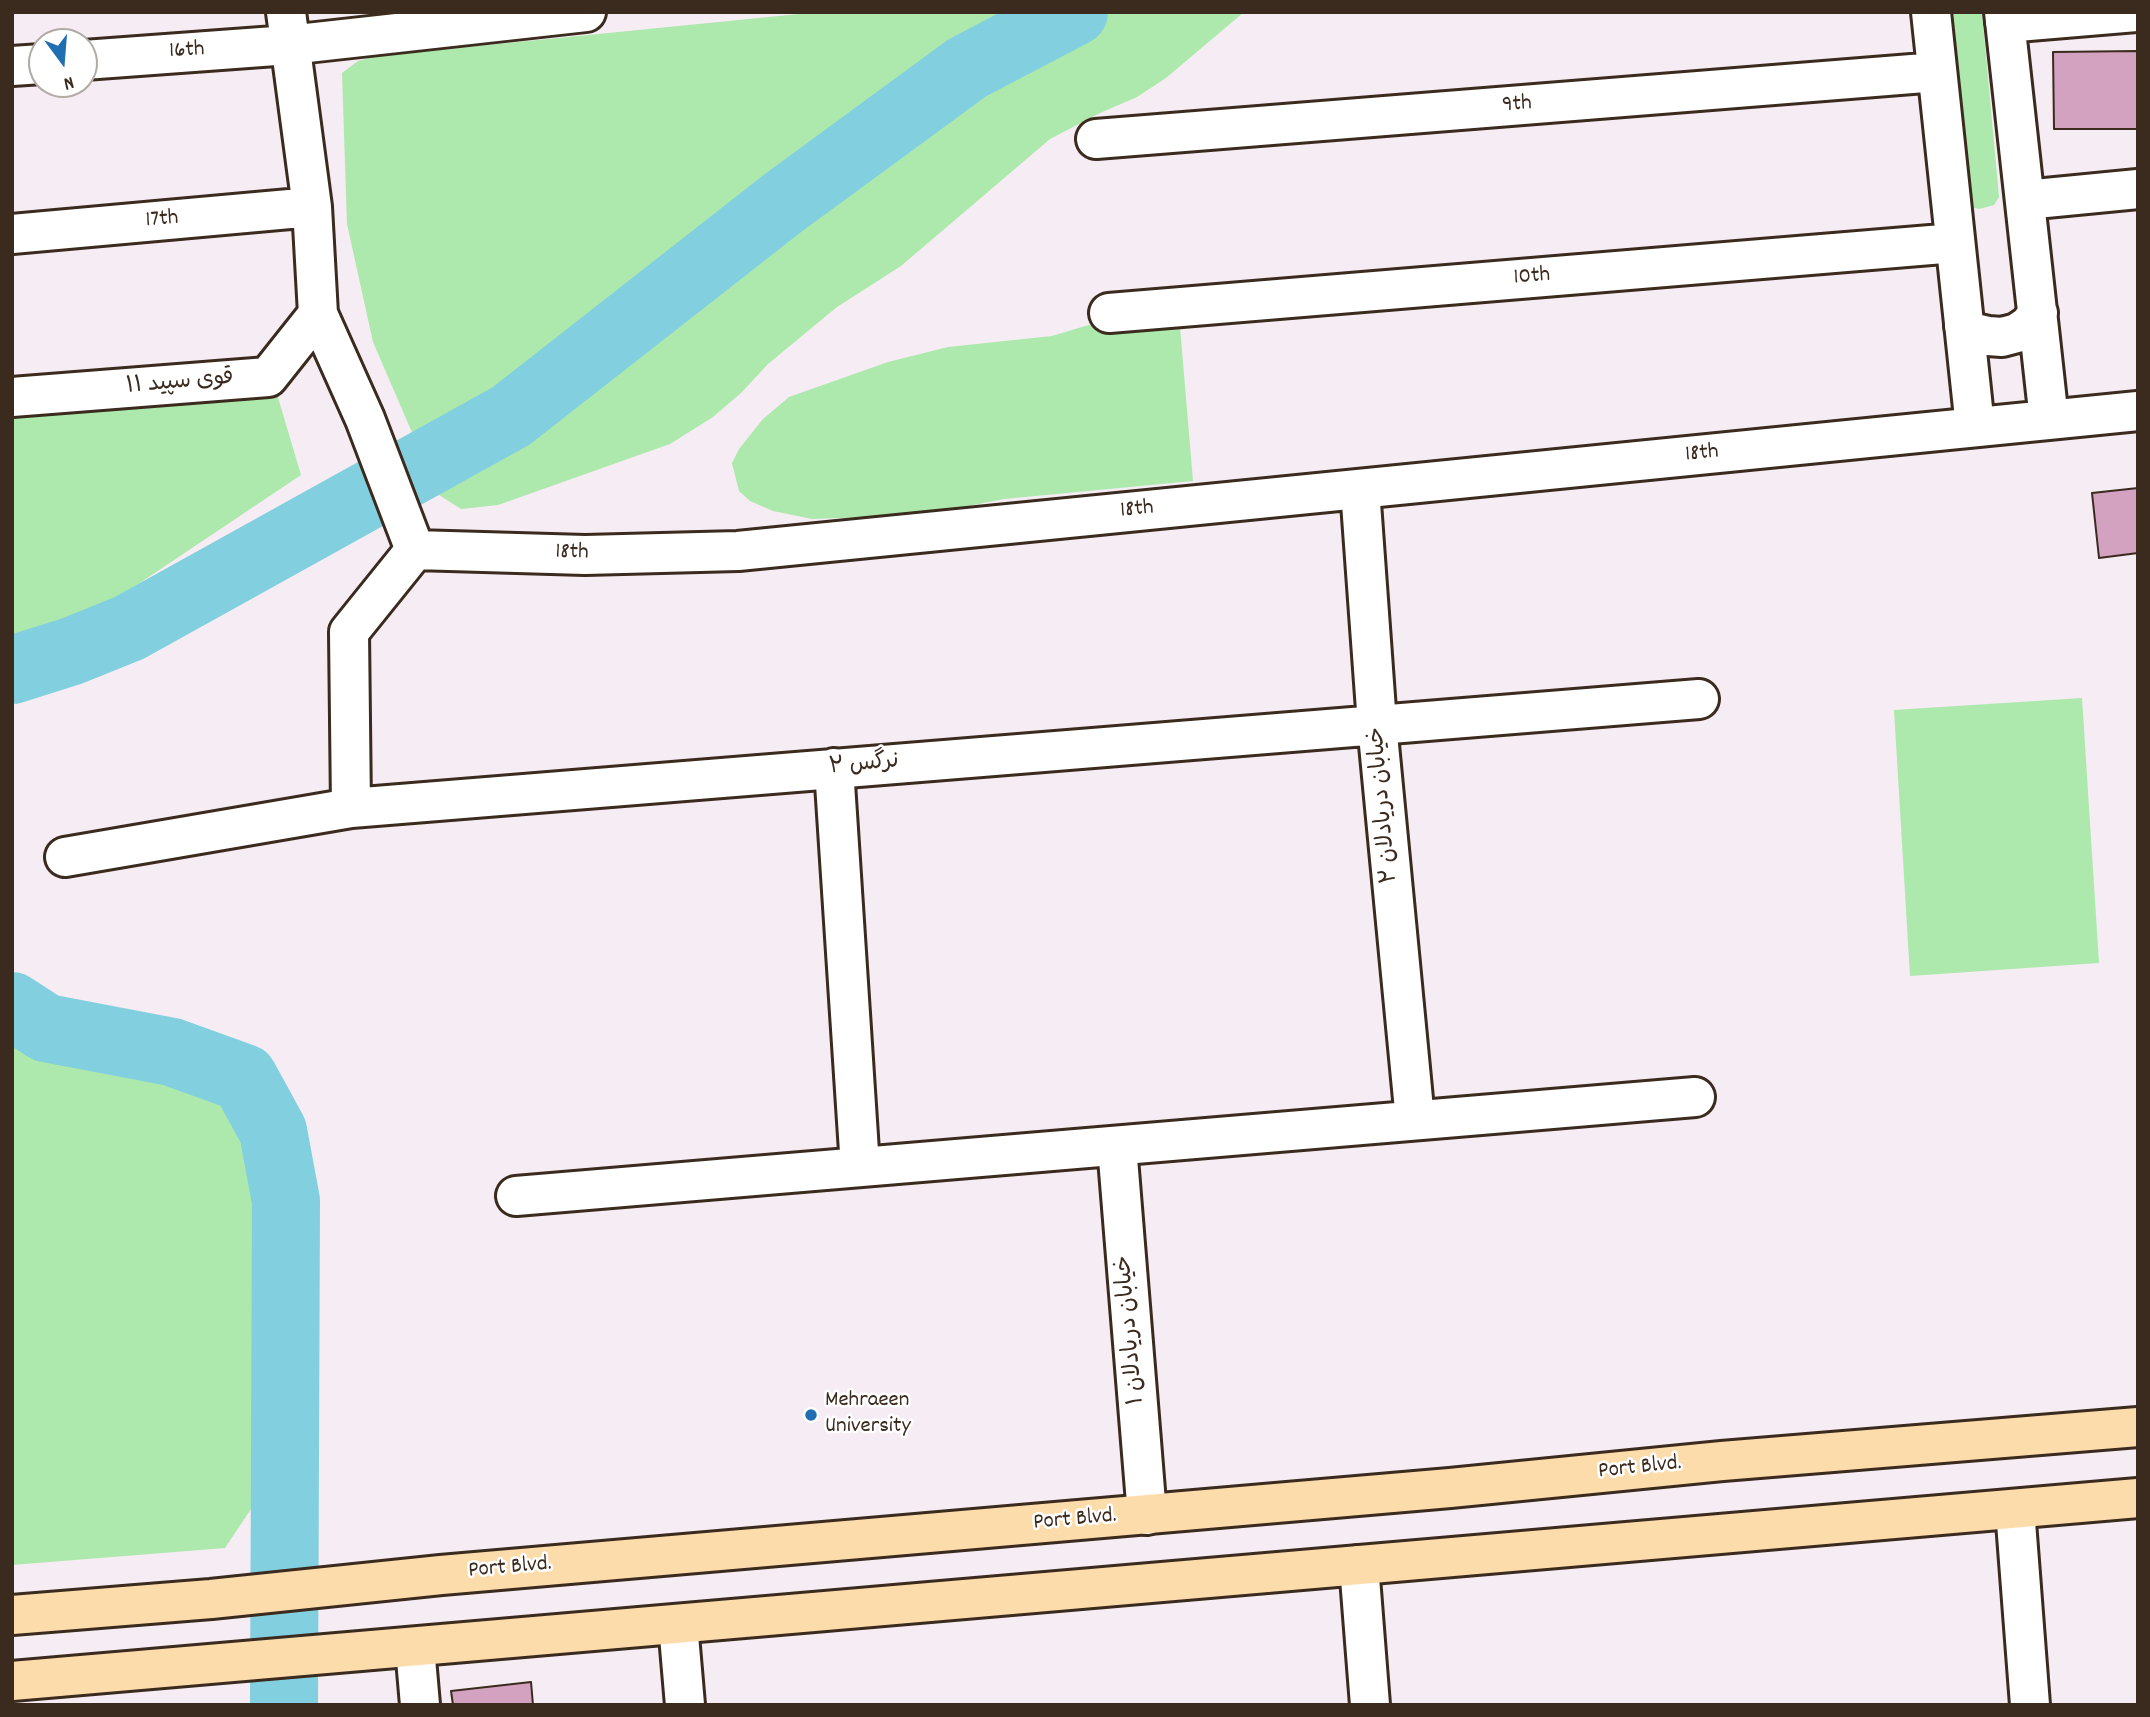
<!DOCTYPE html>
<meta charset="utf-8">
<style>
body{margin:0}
#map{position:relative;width:2150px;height:1717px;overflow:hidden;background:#f6ecf3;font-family:Dekko,sans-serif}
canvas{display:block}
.frame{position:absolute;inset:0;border:14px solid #3b2a1e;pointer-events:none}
.north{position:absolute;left:28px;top:28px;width:70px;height:70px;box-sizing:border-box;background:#fff;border:2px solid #b1aaa5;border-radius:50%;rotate:164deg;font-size:19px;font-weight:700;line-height:28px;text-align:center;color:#3b2a1e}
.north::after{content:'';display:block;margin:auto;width:24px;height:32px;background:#1f6fb2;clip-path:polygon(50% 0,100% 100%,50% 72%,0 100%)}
</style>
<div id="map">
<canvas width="2150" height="1717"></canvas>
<div class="frame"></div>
<div class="north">N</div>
</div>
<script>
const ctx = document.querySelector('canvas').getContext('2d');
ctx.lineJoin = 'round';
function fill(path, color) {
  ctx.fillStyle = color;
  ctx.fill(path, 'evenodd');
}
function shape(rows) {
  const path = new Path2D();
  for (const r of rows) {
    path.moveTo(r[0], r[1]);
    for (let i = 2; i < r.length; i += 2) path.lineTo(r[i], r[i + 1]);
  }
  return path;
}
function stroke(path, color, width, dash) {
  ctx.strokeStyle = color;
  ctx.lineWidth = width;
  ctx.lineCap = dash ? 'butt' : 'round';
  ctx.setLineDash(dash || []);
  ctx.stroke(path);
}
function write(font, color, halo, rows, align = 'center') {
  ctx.font = font + ' Dekko,"Playpen Sans Arabic",sans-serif';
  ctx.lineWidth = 5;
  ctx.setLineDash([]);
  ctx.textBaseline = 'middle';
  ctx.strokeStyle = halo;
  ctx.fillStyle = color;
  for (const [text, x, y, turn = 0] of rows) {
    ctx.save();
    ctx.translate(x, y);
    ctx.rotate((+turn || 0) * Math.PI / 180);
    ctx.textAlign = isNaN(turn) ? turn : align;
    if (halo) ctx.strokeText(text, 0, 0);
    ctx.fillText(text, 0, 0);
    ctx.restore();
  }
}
fill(shape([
 [819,12,1244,12,1166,78,1137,97,1100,113,1050,139,901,266,837,307,768,364,741,393,713,417,670,444,498,505,461,509,439,495,373,342,347,224,342,73,358,61,377,56],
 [1949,12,1982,12,1999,197,1994,205,1979,209,1971,207],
 [1179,315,1193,481,1004,499,922,515,812,519,773,511,750,501,739,491,732,463,739,449,763,419,789,397,888,362,948,347,1052,336,1115,317],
 [274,384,301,475,83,621,12,648,12,417,233,393],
 [2082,698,2099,963,1910,976,1894,710],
 [12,1027,35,1039,169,1077,218,1097,243,1126,258,1201,273,1230,282,1230,299,1202,315,1255,316,1313,303,1411,271,1479,225,1548,12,1565]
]), '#ade8ad');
stroke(shape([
 [12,670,72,651,129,628,511,416,783,203,967,68,1074,12],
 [12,1006,46,1028,172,1052,244,1078,273,1131,286,1201,284,1705]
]), '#82cfe0', 68);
const building = shape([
 [2138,51,2138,129,2054,129,2053,52,2138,51],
 [2138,488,2138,553,2099,558,2092,493,2138,488],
 [531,1682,533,1705,453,1705,451,1691,531,1682]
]);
fill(building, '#d3a2c1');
stroke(building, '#3b2a1e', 2);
const minor = shape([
 [286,12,312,207,318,314,365,419,415,550],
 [1931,12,1975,427],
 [2004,12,2049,420],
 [2005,23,2136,12],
 [84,60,289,45,586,12],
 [12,66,42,64],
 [1096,139,1937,72],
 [2025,200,2138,189],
 [12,234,312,207],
 [1109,313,1955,243],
 [1964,326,1975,333,1988,336,2002,337,2017,333,2029,325,2038,313],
 [12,397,268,377,318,314],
 [1360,489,1377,724,1415,1120],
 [834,768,860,1167],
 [351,808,349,632,415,550,585,555,738,551,2138,411],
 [65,857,351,808,1699,699],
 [1117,1146,1147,1515],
 [516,1196,1695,1097],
 [2015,1509,2030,1705],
 [1359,1565,1370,1705],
 [678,1624,685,1705],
 [415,1647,420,1705]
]);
const major = shape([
 [12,1615,211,1599,441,1575,1450,1488,1722,1461,2138,1427],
 [12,1681,2138,1498]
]);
stroke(minor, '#3b2a1e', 44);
stroke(major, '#3b2a1e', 44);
stroke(minor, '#fff', 38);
stroke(major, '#fddcac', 38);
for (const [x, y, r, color] of [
 [811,1415,7,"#1f6fb2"]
]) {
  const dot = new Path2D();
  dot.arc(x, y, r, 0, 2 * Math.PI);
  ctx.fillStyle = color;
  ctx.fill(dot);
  stroke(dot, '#fff', 2.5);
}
write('23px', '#3b2a1e', '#fff', [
 ["16th",187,52,-4],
 ["9th",1517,106,-4],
 ["17th",162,221,-5],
 ["10th",1532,278,-5],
 ["قوی سپید ۱۱",180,384,-5],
 ["18th",1702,455,-6],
 ["18th",1137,511,-6],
 ["18th",572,554,1],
 ["نرگس ۲",864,766,-5],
 ["خیابان دریادلان ۲",1385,805,-95],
 ["خیابان دریادلان ۱",1132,1330,-95],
 ["Port Blvd.",1640,1469,-6],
 ["Port Blvd.",1075,1521,-5],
 ["Port Blvd.",510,1569,-5]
]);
write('23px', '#3b2a1e', '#fff', [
 ["Mehraeen",825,1402],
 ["University",825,1428]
], 'left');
</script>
